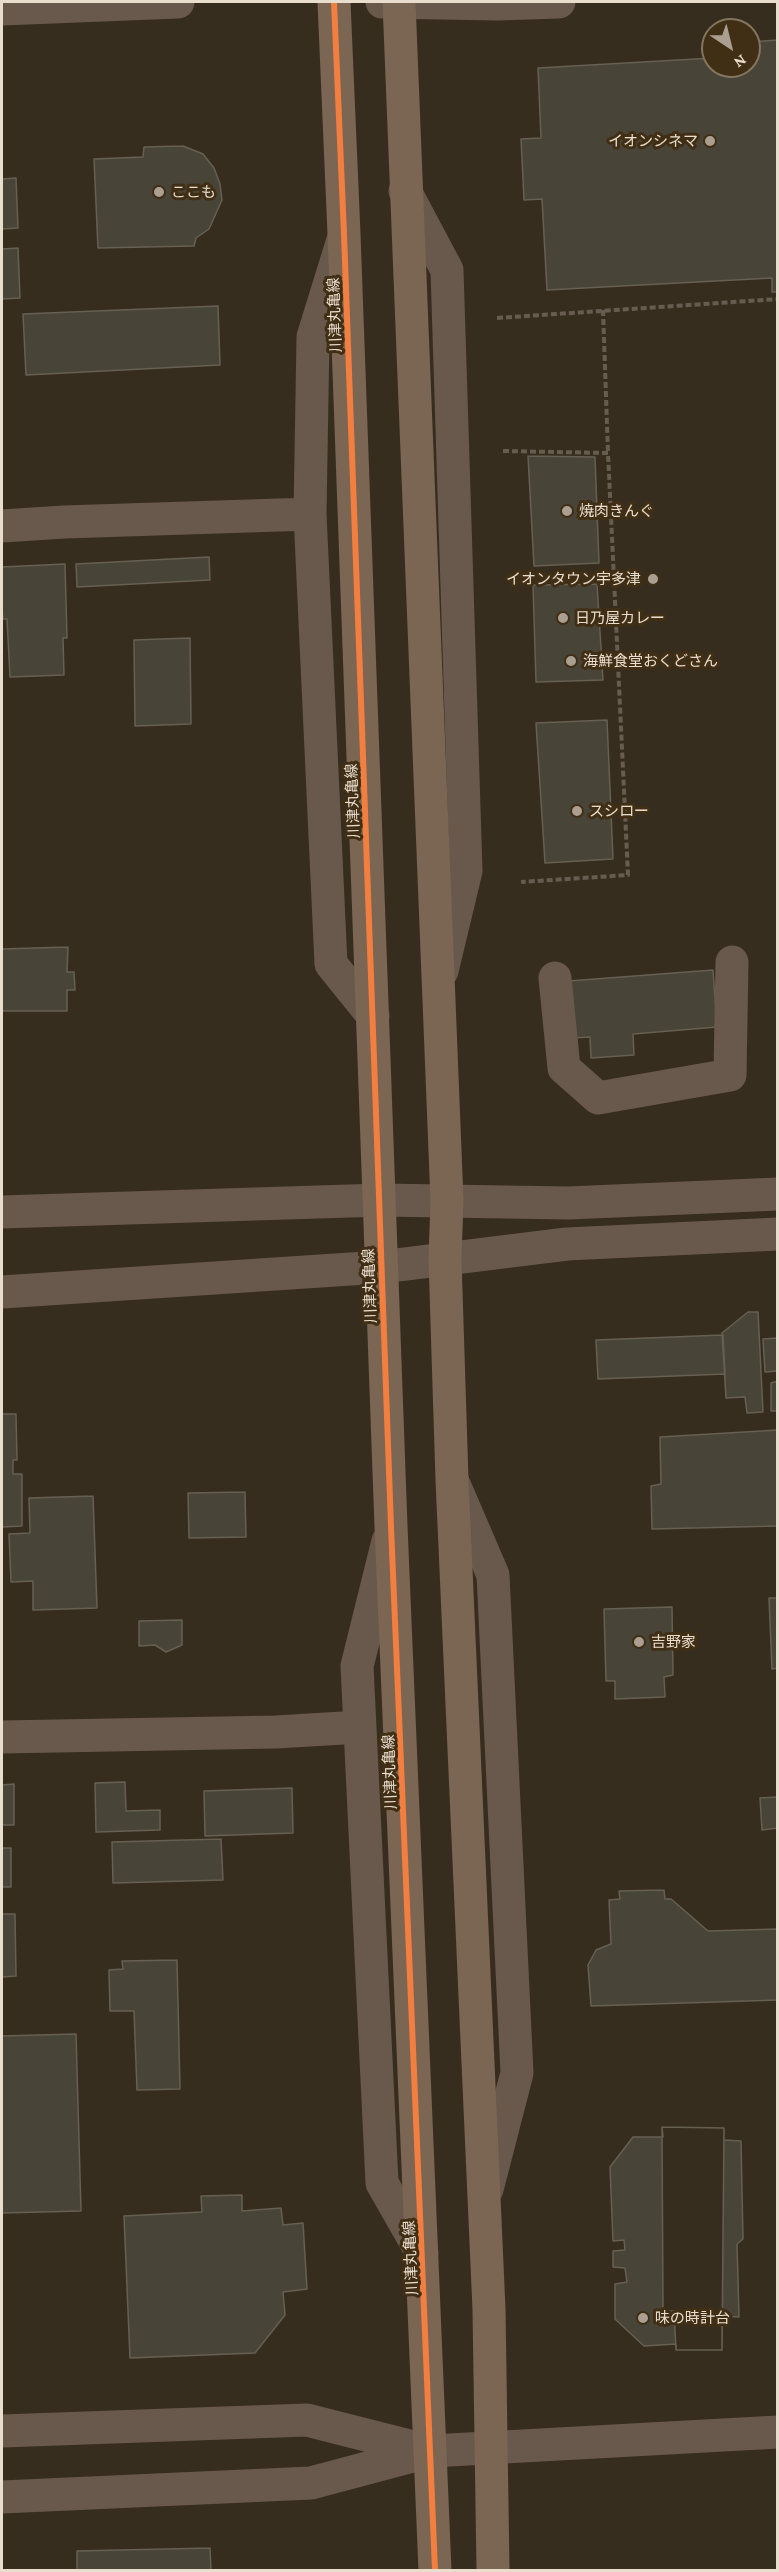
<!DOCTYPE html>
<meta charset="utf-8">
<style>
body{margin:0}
#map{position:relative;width:779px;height:2572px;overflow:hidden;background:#372d1f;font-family:"Crimson Pro",serif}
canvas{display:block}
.frame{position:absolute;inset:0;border:3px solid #e9ddce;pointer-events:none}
.north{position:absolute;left:701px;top:18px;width:60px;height:60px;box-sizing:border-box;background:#412f15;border:2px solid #84755f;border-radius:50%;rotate:145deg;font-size:16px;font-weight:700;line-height:24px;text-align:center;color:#e9ddce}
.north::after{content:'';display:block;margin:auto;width:21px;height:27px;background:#ab9f91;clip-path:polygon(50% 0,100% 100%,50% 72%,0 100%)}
</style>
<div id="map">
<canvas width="779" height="2572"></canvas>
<div class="frame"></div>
<div class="north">N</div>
</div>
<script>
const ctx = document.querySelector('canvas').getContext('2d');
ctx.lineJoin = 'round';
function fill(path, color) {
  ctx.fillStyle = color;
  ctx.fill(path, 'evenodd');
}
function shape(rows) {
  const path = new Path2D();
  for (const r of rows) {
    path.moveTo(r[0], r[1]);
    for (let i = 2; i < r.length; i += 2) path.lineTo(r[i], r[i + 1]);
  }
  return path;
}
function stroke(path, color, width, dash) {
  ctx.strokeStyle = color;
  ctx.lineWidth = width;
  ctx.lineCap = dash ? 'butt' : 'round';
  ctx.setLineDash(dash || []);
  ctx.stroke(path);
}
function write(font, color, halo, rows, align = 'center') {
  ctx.font = font + ' "Crimson Pro","Noto Sans JP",serif';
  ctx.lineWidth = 6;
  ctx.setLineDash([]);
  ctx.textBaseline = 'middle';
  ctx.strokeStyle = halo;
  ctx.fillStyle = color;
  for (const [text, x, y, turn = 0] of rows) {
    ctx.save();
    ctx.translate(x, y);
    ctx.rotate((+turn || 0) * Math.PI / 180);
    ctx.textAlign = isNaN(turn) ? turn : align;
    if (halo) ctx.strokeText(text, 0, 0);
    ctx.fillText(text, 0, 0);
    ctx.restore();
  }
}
const building = shape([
 [778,40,778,292,772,292,772,278,547,290,542,199,524,200,521,139,541,138,538,68,713,58,713,66,749,66,749,42,778,40],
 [183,146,203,154,214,168,220,184,222,200,209,229,196,238,194,246,98,248,94,159,143,157,144,147,183,146],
 [16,178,18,228,2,229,2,179,16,178],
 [18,248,20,298,2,299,2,249,18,248],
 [218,306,220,365,26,375,23,314,218,306],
 [528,456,595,457,599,563,534,566,528,456],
 [209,557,210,580,77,587,76,564,209,557],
 [65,564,67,638,63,638,64,675,10,677,7,619,3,619,2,610,2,567,65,564],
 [597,584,603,680,536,682,533,585,597,584],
 [190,638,191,724,135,726,134,640,190,638],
 [607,720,613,859,545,863,536,723,607,720],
 [68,947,67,972,74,972,75,990,67,990,67,1011,2,1011,2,949,68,947],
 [713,970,717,1027,633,1034,634,1055,591,1058,590,1037,573,1038,569,981,713,970],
 [748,1312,758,1312,763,1412,747,1413,745,1397,726,1398,722,1333,748,1312],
 [723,1335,725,1374,598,1379,596,1340,723,1335],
 [778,1338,778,1371,765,1372,763,1339,778,1338],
 [778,1381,778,1411,771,1411,771,1383,778,1381],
 [2,1414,16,1414,17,1460,13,1460,13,1474,22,1474,22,1526,2,1527,2,1414],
 [778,1430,778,1526,652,1529,651,1486,661,1484,660,1437,778,1430],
 [245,1492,246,1537,189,1538,188,1493,245,1492],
 [93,1496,97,1608,33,1610,33,1581,11,1582,9,1534,30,1533,29,1498,93,1496],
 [769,1598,778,1598,778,1668,772,1669,769,1598],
 [672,1607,673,1675,664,1677,665,1697,615,1699,615,1681,606,1681,604,1609,672,1607],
 [182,1620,182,1645,166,1652,155,1645,139,1646,139,1621,182,1620],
 [125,1782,126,1811,160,1810,160,1830,96,1832,95,1783,125,1782],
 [14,1784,14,1825,2,1825,2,1785,14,1784],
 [292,1788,293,1833,205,1836,204,1791,292,1788],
 [778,1797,778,1828,762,1830,760,1798,778,1797],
 [221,1839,223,1880,113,1883,112,1842,221,1839],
 [2,1848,11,1848,11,1887,2,1887,2,1848],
 [664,1890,665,1899,671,1899,708,1931,778,1929,778,2000,591,2006,588,1965,596,1950,611,1944,609,1900,620,1899,619,1891,664,1890],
 [2,1914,15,1914,16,1976,2,1977,2,1914],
 [177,1960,180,2089,137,2090,134,2011,110,2011,109,1970,123,1969,122,1961,177,1960],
 [76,2034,81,2211,2,2213,2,2036,76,2034],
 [662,2127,724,2128,724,2140,741,2141,743,2239,737,2244,739,2317,722,2316,722,2350,676,2350,676,2344,644,2346,615,2319,615,2284,627,2282,625,2268,613,2267,613,2251,625,2250,624,2240,613,2241,610,2167,633,2137,663,2137,662,2127],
 [662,2127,724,2128,722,2350,676,2350,674,2311,663,2311,662,2127],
 [242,2195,242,2211,281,2208,283,2225,303,2223,307,2289,283,2292,285,2315,255,2353,130,2358,124,2216,202,2212,201,2196,242,2195],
 [210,2548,211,2570,77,2570,77,2551,210,2548]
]);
fill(building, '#494438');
stroke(building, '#666053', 1.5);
stroke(shape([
 [603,310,608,453],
 [497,318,778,299],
 [503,451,608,453,628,875,521,882]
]), '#685c51', 4, [6, 3]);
stroke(shape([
 [382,2,498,4,559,2],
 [2,9,178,2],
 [405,191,447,270,466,871,442,971],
 [343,240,313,337,310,514,331,964,373,1016],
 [2,526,64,522,310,514],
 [555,978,564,1068,598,1098,730,1075,732,962],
 [2,1212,381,1200,568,1203,778,1194],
 [2,1292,381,1267,567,1244,778,1234],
 [453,1482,493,1575,517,2073,487,2189],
 [388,1541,357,1666,382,2183,422,2253],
 [2,1737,276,1732,360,1727],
 [2,2431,307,2420,429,2451],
 [2,2497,311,2483,431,2451,778,2432]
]), '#69594c', 33);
stroke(shape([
 [334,2,344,234,391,1526,435,2570],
 [399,2,447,1200,445,1259,452,1480,489,2309,493,2570]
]), '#7b6553', 33);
stroke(shape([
 [334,2,344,234,391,1526,435,2570]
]), '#f27e40', 6);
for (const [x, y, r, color] of [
 [710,141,6,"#ab9f91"],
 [159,192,6,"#ab9f91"],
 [567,511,6,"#ab9f91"],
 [653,579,6,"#ab9f91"],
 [563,618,6,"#ab9f91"],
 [571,661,6,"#ab9f91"],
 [577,811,6,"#ab9f91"],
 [639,1642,6,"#ab9f91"],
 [643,2318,6,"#ab9f91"]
]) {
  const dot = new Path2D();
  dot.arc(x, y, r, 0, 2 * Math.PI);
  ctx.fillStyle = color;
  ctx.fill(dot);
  stroke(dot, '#412f15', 2);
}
write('15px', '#e9ddce', '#412f15', [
 ["イオンシネマ",698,141,"right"],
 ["ここも",171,192],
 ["焼肉きんぐ",579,511],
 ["イオンタウン宇多津",641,579,"right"],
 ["日乃屋カレー",575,618],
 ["海鮮食堂おくどさん",583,661],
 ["スシロー",589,811],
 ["吉野家",651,1642],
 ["味の時計台",655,2318]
], 'left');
write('15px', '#e9ddce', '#412f15', [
 ["川津丸亀線",335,315,-92],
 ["川津丸亀線",353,801,-92],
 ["川津丸亀線",370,1286,-92],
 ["川津丸亀線",390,1772,-92],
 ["川津丸亀線",411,2258,-93]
]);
</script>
